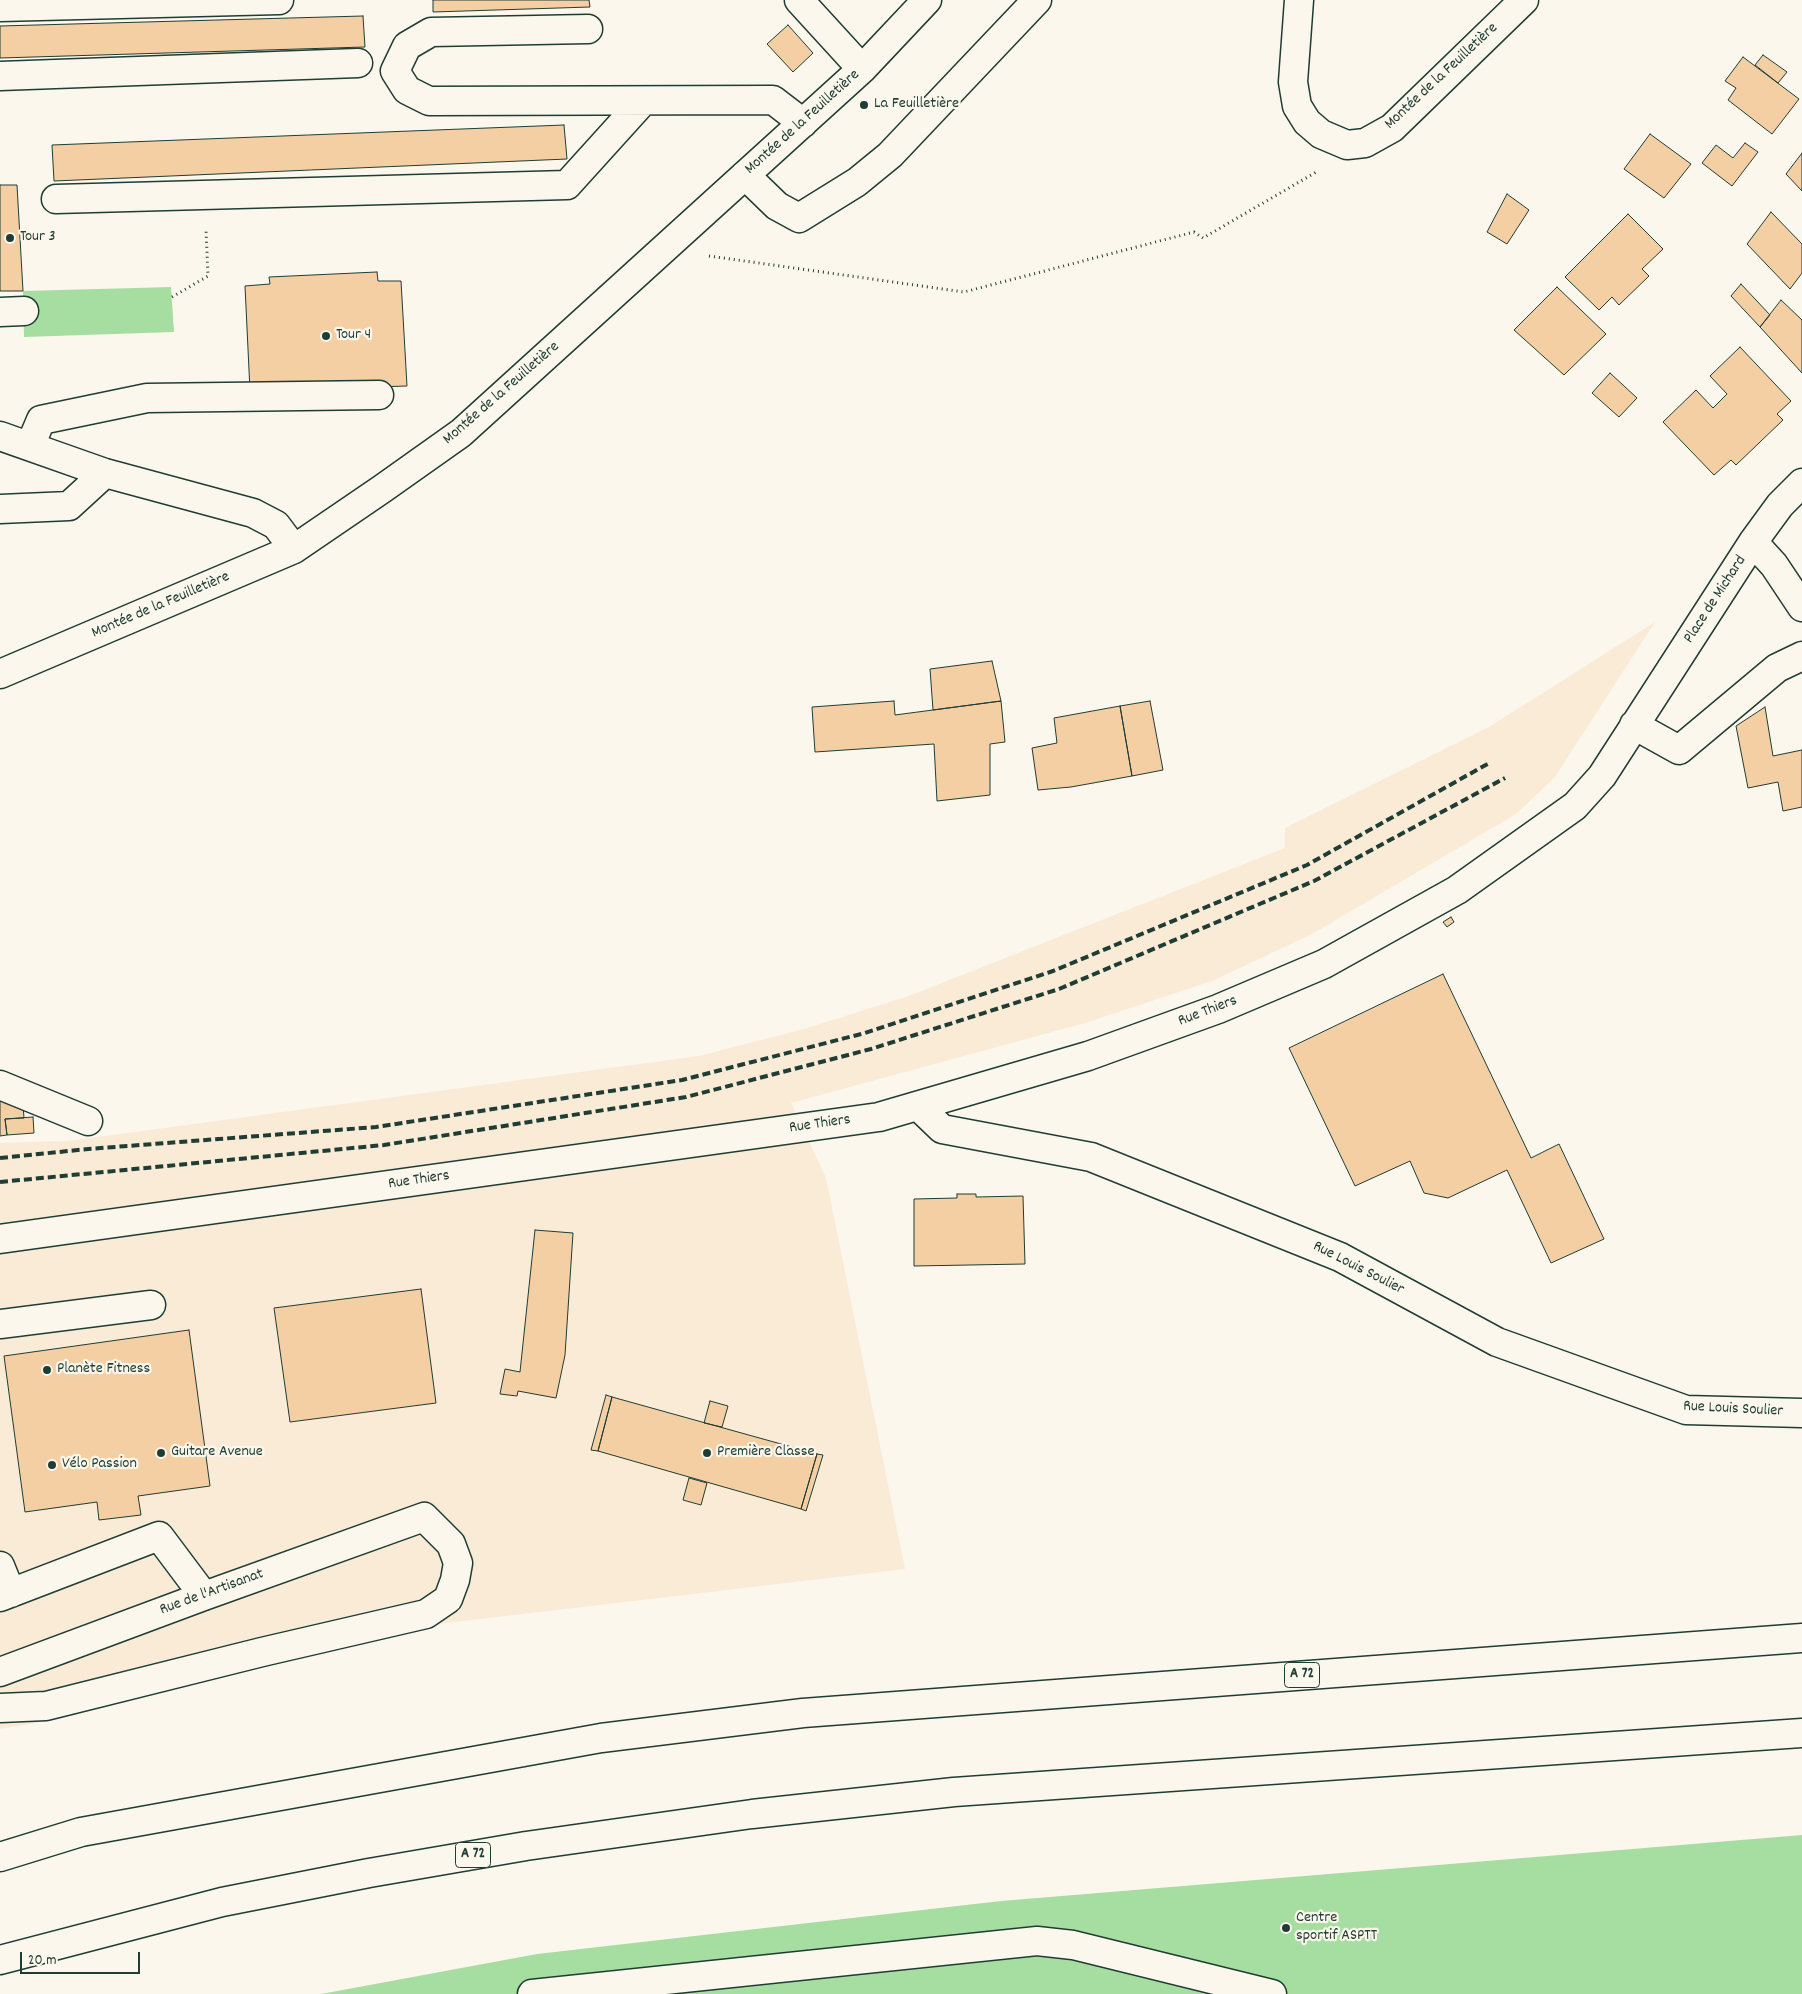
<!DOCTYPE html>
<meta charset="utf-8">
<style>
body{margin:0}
#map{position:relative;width:1802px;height:1994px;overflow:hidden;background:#fbf7ec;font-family:Dekko,sans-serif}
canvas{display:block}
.scale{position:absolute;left:20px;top:1952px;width:120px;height:22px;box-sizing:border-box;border:2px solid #1f3d34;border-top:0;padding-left:6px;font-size:15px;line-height:18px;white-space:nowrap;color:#1f3d34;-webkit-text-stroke:4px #fbf7ec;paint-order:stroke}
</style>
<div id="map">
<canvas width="1802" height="1994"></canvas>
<div class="scale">20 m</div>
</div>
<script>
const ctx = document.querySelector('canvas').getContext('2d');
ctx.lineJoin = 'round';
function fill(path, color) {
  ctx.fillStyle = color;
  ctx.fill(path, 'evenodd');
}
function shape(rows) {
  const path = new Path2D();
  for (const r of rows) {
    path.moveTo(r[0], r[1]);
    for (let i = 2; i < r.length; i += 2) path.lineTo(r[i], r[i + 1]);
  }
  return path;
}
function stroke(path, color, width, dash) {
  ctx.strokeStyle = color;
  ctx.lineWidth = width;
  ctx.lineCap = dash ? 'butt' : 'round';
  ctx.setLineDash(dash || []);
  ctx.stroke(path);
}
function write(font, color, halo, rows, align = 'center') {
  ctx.font = font + ' Dekko,sans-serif';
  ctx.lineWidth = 4.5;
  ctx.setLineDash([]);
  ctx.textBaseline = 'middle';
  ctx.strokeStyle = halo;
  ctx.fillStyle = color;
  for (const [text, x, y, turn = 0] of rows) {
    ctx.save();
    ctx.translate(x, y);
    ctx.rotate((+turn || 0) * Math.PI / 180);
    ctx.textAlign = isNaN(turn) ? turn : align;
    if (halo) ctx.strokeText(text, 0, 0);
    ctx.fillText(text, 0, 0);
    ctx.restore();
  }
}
fill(shape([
 [1655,622,1555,777,1516,814,1312,934,1212,981,1085,1023,791,1103,826,1178,905,1569,446,1623,36,1723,0,1729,0,1143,68,1141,699,1056,804,1029,906,997,1285,848,1285,828,1489,727]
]), '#f9ebd6');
fill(shape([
 [171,287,174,332,24,337,23,291],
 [1802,1835,1802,1994,321,1994,537,1954,1001,1901]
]), '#a6dea2');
const building = shape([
 [433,0,589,0,590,7,433,12,433,0],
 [363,16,365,47,0,58,0,26,363,16],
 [788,25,813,53,793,72,767,44,788,25],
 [1763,55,1787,72,1778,83,1755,65,1763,55],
 [1743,57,1799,99,1772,134,1728,100,1736,88,1725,81,1743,57],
 [564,125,567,159,54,181,52,145,564,125],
 [1650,134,1691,164,1664,198,1624,169,1650,134],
 [1745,143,1758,152,1732,186,1702,163,1716,145,1733,158,1745,143],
 [1802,153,1802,191,1786,174,1802,153],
 [0,185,17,185,23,291,0,291,0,185],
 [1507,194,1529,210,1507,244,1487,232,1507,194],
 [1771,212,1802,244,1802,273,1790,289,1747,244,1771,212],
 [1628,214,1663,249,1642,269,1649,276,1619,305,1612,297,1599,310,1565,277,1628,214],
 [377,272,378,281,401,281,407,386,250,391,245,286,270,284,269,277,377,272],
 [1741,284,1770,315,1760,327,1731,296,1741,284],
 [1557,287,1606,334,1564,375,1514,330,1557,287],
 [1781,300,1802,320,1802,373,1760,327,1781,300],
 [1740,347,1791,401,1777,414,1783,420,1736,465,1731,460,1714,475,1663,422,1696,390,1713,408,1727,394,1710,376,1740,347],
 [1610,373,1637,398,1619,417,1592,393,1610,373],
 [992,661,1001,701,933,710,930,669,992,661],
 [894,701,895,715,1001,701,1005,742,990,744,990,795,937,801,934,744,815,752,812,707,894,701],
 [1150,701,1163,770,1132,776,1120,706,1150,701],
 [1120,706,1132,776,1071,787,1038,790,1032,748,1057,743,1054,718,1120,706],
 [1765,707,1773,756,1802,750,1802,807,1783,811,1778,782,1748,788,1736,726,1765,707],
 [1451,917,1454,922,1447,927,1443,922,1451,917],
 [1443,974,1531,1158,1559,1144,1604,1239,1551,1263,1507,1170,1448,1198,1424,1193,1410,1161,1355,1186,1289,1048,1443,974],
 [0,1096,23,1105,24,1118,5,1119,7,1135,0,1136,0,1096],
 [33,1117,34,1133,7,1135,5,1119,33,1117],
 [957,1194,976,1194,976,1197,1023,1196,1025,1264,914,1266,914,1199,957,1198,957,1194],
 [535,1230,573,1233,565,1355,556,1398,518,1391,517,1396,500,1394,505,1369,520,1372,535,1230],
 [421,1289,436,1403,290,1422,274,1308,421,1289],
 [189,1330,210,1486,138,1496,141,1515,99,1520,97,1502,25,1512,4,1356,189,1330],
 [606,1395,612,1397,598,1451,591,1450,606,1395],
 [612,1397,817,1454,801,1509,598,1451,612,1397],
 [710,1401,728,1406,722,1427,704,1423,710,1401],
 [817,1454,823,1455,806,1511,801,1509,817,1454],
 [689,1478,707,1483,701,1505,683,1500,689,1478]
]);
fill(building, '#f5cfa4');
stroke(building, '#1f3d34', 1);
const minor = shape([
 [799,0,862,69],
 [1299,0,1293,82,1297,106,1307,122,1321,134,1347,145,1365,143,1392,128,1524,0],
 [0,7,279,0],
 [588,29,431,32,407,46,395,71,407,90,429,101,773,100,803,123],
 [0,76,358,63],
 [745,175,777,206,799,218,857,182,890,155,1037,0],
 [56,199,567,185,643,101],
 [0,312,24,311],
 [0,436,105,473,253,513,276,525,294,549],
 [30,446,41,420,147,398,379,395],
 [0,509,69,506,105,473],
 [1753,542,1774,565,1802,607],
 [0,674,294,549,382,489,461,433,862,69,927,0],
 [1634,725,1679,750,1777,668,1802,656],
 [0,1085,88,1121],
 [918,1106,942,1129,1091,1157,1340,1257,1497,1342,1686,1410,1802,1413],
 [0,1239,879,1117,1088,1056,1218,1009,1324,964,1457,890,1575,806,1602,776,1753,542,1780,505,1802,483],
 [0,1324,151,1305],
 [0,1566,11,1593],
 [0,1597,159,1536,204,1596],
 [0,1672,204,1596,424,1517,451,1544,458,1563,455,1580,448,1599,426,1614,262,1652,46,1706,0,1708],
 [532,1994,1037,1941,1073,1945,1272,1994]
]);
const highway = shape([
 [0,1857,81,1832,601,1738,803,1713,1802,1638],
 [0,1960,222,1902,369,1873,526,1846,752,1814,954,1792,1802,1733]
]);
stroke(minor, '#1f3d34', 31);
stroke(highway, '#1f3d34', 31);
stroke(shape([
 [709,256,964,292,1194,232,1203,238,1318,171],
 [172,297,208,276,206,230]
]), '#1f3d34', 3, [1, 4]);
stroke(minor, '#fbf7ec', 28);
stroke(highway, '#fbf7ec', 28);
stroke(shape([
 [0,1158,88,1149,376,1127,682,1080,865,1033,1053,971,1307,865,1491,762],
 [0,1182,384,1145,686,1097,871,1049,1059,989,1314,881,1505,778]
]), '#1f3d34', 4, [8, 4]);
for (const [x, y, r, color] of [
 [864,105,5,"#1f3d34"],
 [10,238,5,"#1f3d34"],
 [326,336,5,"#1f3d34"],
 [47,1370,5,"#1f3d34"],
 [161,1453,5,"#1f3d34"],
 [707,1453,5,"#1f3d34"],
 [52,1465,5,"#1f3d34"],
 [1286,1928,5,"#1f3d34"]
]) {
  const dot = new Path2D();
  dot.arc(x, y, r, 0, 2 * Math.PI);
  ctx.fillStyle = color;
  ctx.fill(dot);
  stroke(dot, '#fbf7ec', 2);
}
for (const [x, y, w] of [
 [1302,1675,35],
 [473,1855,35]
]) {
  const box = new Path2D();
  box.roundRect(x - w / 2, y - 12.5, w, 25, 4);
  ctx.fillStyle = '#fbf7ec';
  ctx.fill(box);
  stroke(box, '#1f3d34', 1);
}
write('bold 15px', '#1f3d34', null, [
 ["A 72",1302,1675],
 ["A 72",473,1855]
]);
write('16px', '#1f3d34', '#fbf7ec', [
 ["Montée de la Feuilletière",1442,77,-43],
 ["Montée de la Feuilletière",803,123,-42],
 ["Montée de la Feuilletière",502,394,-41],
 ["Place de Michard",1716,600,-57],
 ["Montée de la Feuilletière",161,606,-23],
 ["Rue Thiers",1208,1012,-21],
 ["Rue Thiers",820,1125,-8],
 ["Rue Thiers",419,1181,-8],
 ["Rue Louis Soulier",1358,1269,27],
 ["Rue Louis Soulier",1733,1410,3],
 ["Rue de l'Artisanat",212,1593,-20]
]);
write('16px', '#1f3d34', '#fbf7ec', [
 ["La Feuilletière",874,105],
 ["Tour 3",20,238],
 ["Tour 4",336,336],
 ["Planète Fitness",57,1370],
 ["Guitare Avenue",171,1453],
 ["Première Classe",717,1453],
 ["Vélo Passion",62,1465],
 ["Centre",1296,1919],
 ["sportif ASPTT",1296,1937]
], 'left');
</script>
